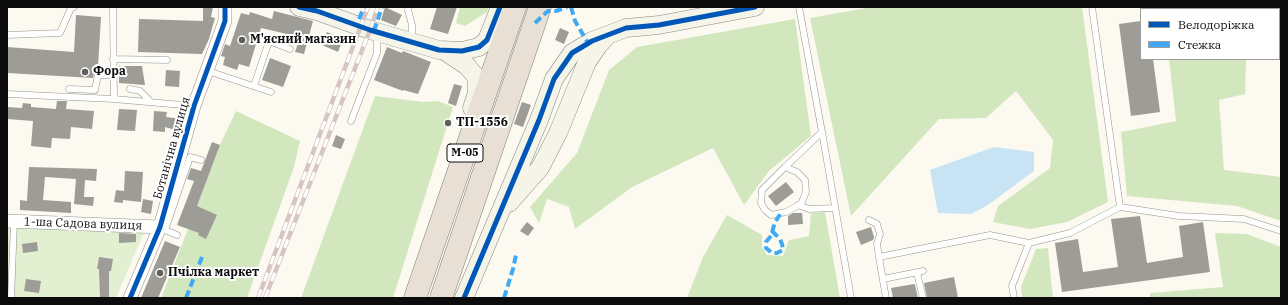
<!DOCTYPE html>
<meta charset="utf-8">
<style>
body{margin:0}
#map{position:relative;width:1288px;height:305px;overflow:hidden;background:#fbf9f0;font-family:"IBM Plex Serif",serif}
canvas{display:block}
.frame{position:absolute;inset:0;border:8px solid #0c0c0c;pointer-events:none}
.legend{position:absolute;left:1140px;top:8px;width:140px;height:52px;box-sizing:border-box;background:#fff;border:1px solid #9e9e9e;margin:0;padding:5px 7px;list-style:none;font-size:12px;color:#0c0c0c}
.legend li{display:flex;align-items:center;gap:8px;height:20px}
.legend b{width:20px;border:1px solid #9e9e9e}
</style>
<div id="map">
<canvas width="1288" height="305"></canvas>
<div class="frame"></div>
<ul class="legend">
<li><b style="height:5px;background:#0057b8"></b>Велодоріжка</li>
<li><b style="height:5px;background:#3fa9f5"></b>Стежка</li>
</ul>
</div>
<script>
const ctx = document.querySelector('canvas').getContext('2d');
ctx.lineJoin = 'round';
function fill(path, color) {
  ctx.fillStyle = color;
  ctx.fill(path, 'evenodd');
}
function shape(rows) {
  const path = new Path2D();
  for (const r of rows) {
    path.moveTo(r[0], r[1]);
    for (let i = 2; i < r.length; i += 2) path.lineTo(r[i], r[i + 1]);
  }
  return path;
}
function stroke(path, color, width, dash) {
  ctx.strokeStyle = color;
  ctx.lineWidth = width;
  ctx.lineCap = dash ? 'butt' : 'round';
  ctx.setLineDash(dash || []);
  ctx.stroke(path);
}
function write(font, color, halo, rows, align = 'center') {
  ctx.font = font + ' "IBM Plex Serif",serif';
  ctx.lineWidth = 4;
  ctx.setLineDash([]);
  ctx.textBaseline = 'middle';
  ctx.strokeStyle = halo;
  ctx.fillStyle = color;
  for (const [text, x, y, turn = 0] of rows) {
    ctx.save();
    ctx.translate(x, y);
    ctx.rotate((+turn || 0) * Math.PI / 180);
    ctx.textAlign = isNaN(turn) ? turn : align;
    if (halo) ctx.strokeText(text, 0, 0);
    ctx.fillText(text, 0, 0);
    ctx.restore();
  }
}
fill(shape([
 [7,223,146,228,116,298,7,298]
]), '#e2f0d1');
fill(shape([
 [460,7,489,7,487,12,465,26,456,23],
 [872,7,1082,7,1108,202,1067,222,1030,229,993,222,998,206,1050,168,1053,140,1016,91,986,118,939,119,851,216,810,18],
 [795,19,811,136,769,171,744,205,713,148,632,187,575,229,569,207,547,199,539,223,530,207,577,153,609,70,637,47],
 [1169,59,1246,59,1245,94,1219,100,1224,170,1281,177,1281,221,1237,206,1127,196,1121,132,1176,121],
 [375,96,424,102,438,101,453,107,393,298,301,298],
 [236,111,300,141,294,167,247,298,161,298,188,229,220,145],
 [825,212,840,298,687,298,703,257,727,215,762,235,762,247,767,255,783,256,789,240,809,236,811,213],
 [1215,233,1247,234,1281,247,1281,298,1150,298,1150,293,1223,287],
 [1048,248,1053,298,1022,298,1021,287,1036,249]
]), '#d3e7bf');
fill(shape([
 [994,147,1034,152,1034,171,988,205,971,214,938,213,930,170]
]), '#c8e3f4');
fill(shape([
 [203,7,213,7,211,17,215,18,209,39,202,54,138,52,139,19,203,21],
 [385,7,402,15,396,26,381,20],
 [437,7,457,7,448,34,430,29],
 [274,11,313,21,304,54,295,52,300,37,261,28,249,67,239,64,237,70,223,65,225,57,221,56,225,44,230,46,241,13,249,15,250,12,272,19],
 [76,15,101,17,98,66,97,71,94,73,93,78,7,73,7,47,74,52],
 [1141,21,1141,59,1153,59,1160,112,1131,116,1119,24],
 [560,28,569,32,564,44,555,40],
 [327,32,343,39,338,52,322,45],
 [387,47,402,53,403,51,431,62,418,94,403,90,403,91,374,80],
 [270,58,291,66,283,87,262,80],
 [119,66,142,66,145,85,119,83],
 [166,70,180,71,179,87,165,86],
 [454,84,462,86,456,106,448,103],
 [57,101,67,101,66,109,94,111,92,129,71,127,70,139,52,138,51,148,31,146,33,121,7,119,7,107,22,108,23,103,31,104,31,107,56,109],
 [522,102,531,105,523,127,514,124],
 [119,109,137,110,135,131,117,130],
 [154,111,167,112,166,117,182,119,179,131,165,127,165,132,153,131],
 [336,135,345,139,341,149,332,146],
 [212,142,220,145,197,206,217,215,206,239,198,235,199,233,177,225,194,181,187,179,191,168,201,171],
 [29,167,97,169,96,181,85,180,84,197,94,197,93,206,74,204,76,179,45,177,43,200,71,202,71,213,20,210,20,200,27,201],
 [125,171,143,172,141,202,123,200,123,203,114,202,116,190,124,191],
 [786,182,794,192,776,206,768,196],
 [143,199,153,201,151,214,141,212],
 [793,213,802,213,803,224,788,225,788,216],
 [1140,216,1147,263,1183,257,1179,226,1203,222,1210,272,1062,292,1055,243,1078,239,1083,272,1118,267,1111,219],
 [527,222,534,228,528,236,520,231],
 [871,227,874,237,873,240,861,245,856,232],
 [119,233,136,234,136,242,119,243],
 [165,241,180,247,158,298,141,298],
 [37,242,38,251,23,253,22,244],
 [99,257,113,259,111,271,109,271,109,298,100,298,99,269,97,269],
 [954,277,958,298,927,298,924,283],
 [26,279,41,281,39,293,24,291],
 [914,284,915,285,918,298,893,298,891,288]
]), '#9e9c96');
const lane = shape([
 [113,7,114,99,194,106],
 [409,7,408,10,412,25,412,36,410,40],
 [1092,7,1120,207,1179,216,1244,219,1281,231],
 [7,35,60,33,71,8,74,7],
 [113,59,167,60],
 [208,71,271,92],
 [254,86,269,41,290,49],
 [69,89,95,90,98,75,114,75],
 [130,89,140,91,151,102],
 [7,94,114,99],
 [351,121,377,53,377,37,378,34],
 [822,132,851,298],
 [785,167,797,172,805,180,806,192,801,204,786,212,771,215,765,210,761,203,762,190,785,167,822,132,799,7],
 [798,205,809,209,835,208],
 [869,220,877,224,880,234,877,244,879,257],
 [177,235,165,230,190,157,201,160],
 [917,273,923,298],
 [883,279,923,271],
 [11,298,14,222],
 [886,298,879,257,990,235,1029,243,1070,233,1120,207],
 [1014,298,1012,286,1029,243]
]);
const street = shape([
 [7,221,160,227],
 [130,298,160,227,194,106,225,21,225,7]
]);
const secondary = shape([
 [299,7,317,11,370,30,439,50,462,51,479,47,487,40,500,7],
 [443,50,467,66,477,78,477,93,472,108],
 [509,203,540,168,558,133,587,62,598,46,606,37],
 [464,298,539,120,554,79,572,53,592,41,626,28,659,25,755,7]
]);
const highway = shape([
 [415,298,515,7],
 [441,298,540,7]
]);
stroke(lane, '#94938f', 7);
stroke(street, '#94938f', 14);
stroke(secondary, '#8a8985', 19);
stroke(highway, '#81807c', 23);
stroke(lane, '#fefefd', 6);
stroke(street, '#fefefd', 13);
stroke(secondary, '#f4f4e9', 18);
stroke(highway, '#e8e0d5', 22);
const rail = shape([
 [258,298,368,7],
 [265,298,370,30,378,7]
]);
stroke(rail, '#d6c5c4', 4.5);
stroke(rail, '#fff', 3, [9]);
stroke(shape([
 [571,7,575,21,588,43],
 [1250,7,1253,9],
 [359,19,364,7],
 [535,23,548,11,556,11,567,7],
 [1279,27,1281,28],
 [374,31,382,7],
 [772,231,780,239,782,244,783,250,777,253,772,253,766,248,766,242,771,236,775,222,781,213],
 [186,298,202,257],
 [504,298,513,269,516,255]
]), '#3fa9f5', 4, [8, 4]);
stroke(shape([
 [299,7,317,11,370,30,439,50,462,51,479,47,487,40,500,7],
 [130,298,160,227,194,106,225,21,225,7],
 [464,298,539,120,554,79,572,53,592,41,626,28,659,25,755,7]
]), '#0057b8', 5);
for (const [x, y, r, color] of [
 [242,40,4,"#605f5c"],
 [85,72,4,"#605f5c"],
 [448,123,4,"#605f5c"],
 [160,273,4,"#605f5c"]
]) {
  const dot = new Path2D();
  dot.arc(x, y, r, 0, 2 * Math.PI);
  ctx.fillStyle = color;
  ctx.fill(dot);
  stroke(dot, '#fff', 1.5);
}
for (const [x, y, w] of [
 [465,153,36]
]) {
  const box = new Path2D();
  box.roundRect(x - w / 2, y - 9, w, 18, 3);
  ctx.fillStyle = '#fff';
  ctx.fill(box);
  stroke(box, '#0c0c0c', 1);
}
write('bold 11px', '#0c0c0c', null, [
 ["М-05",465,153]
]);
write('bold 12px', '#0c0c0c', '#fff', [
 ["М'ясний магазин",250,40],
 ["Фора",93,72],
 ["ТП-1556",456,123],
 ["Пчілка маркет",168,273]
], 'left');
write('12px', '#0c0c0c', '#fff', [
 ["Ботанічна вулиця",172,148,-74],
 ["1-ша Садова вулиця",83,224,2]
]);
</script>
